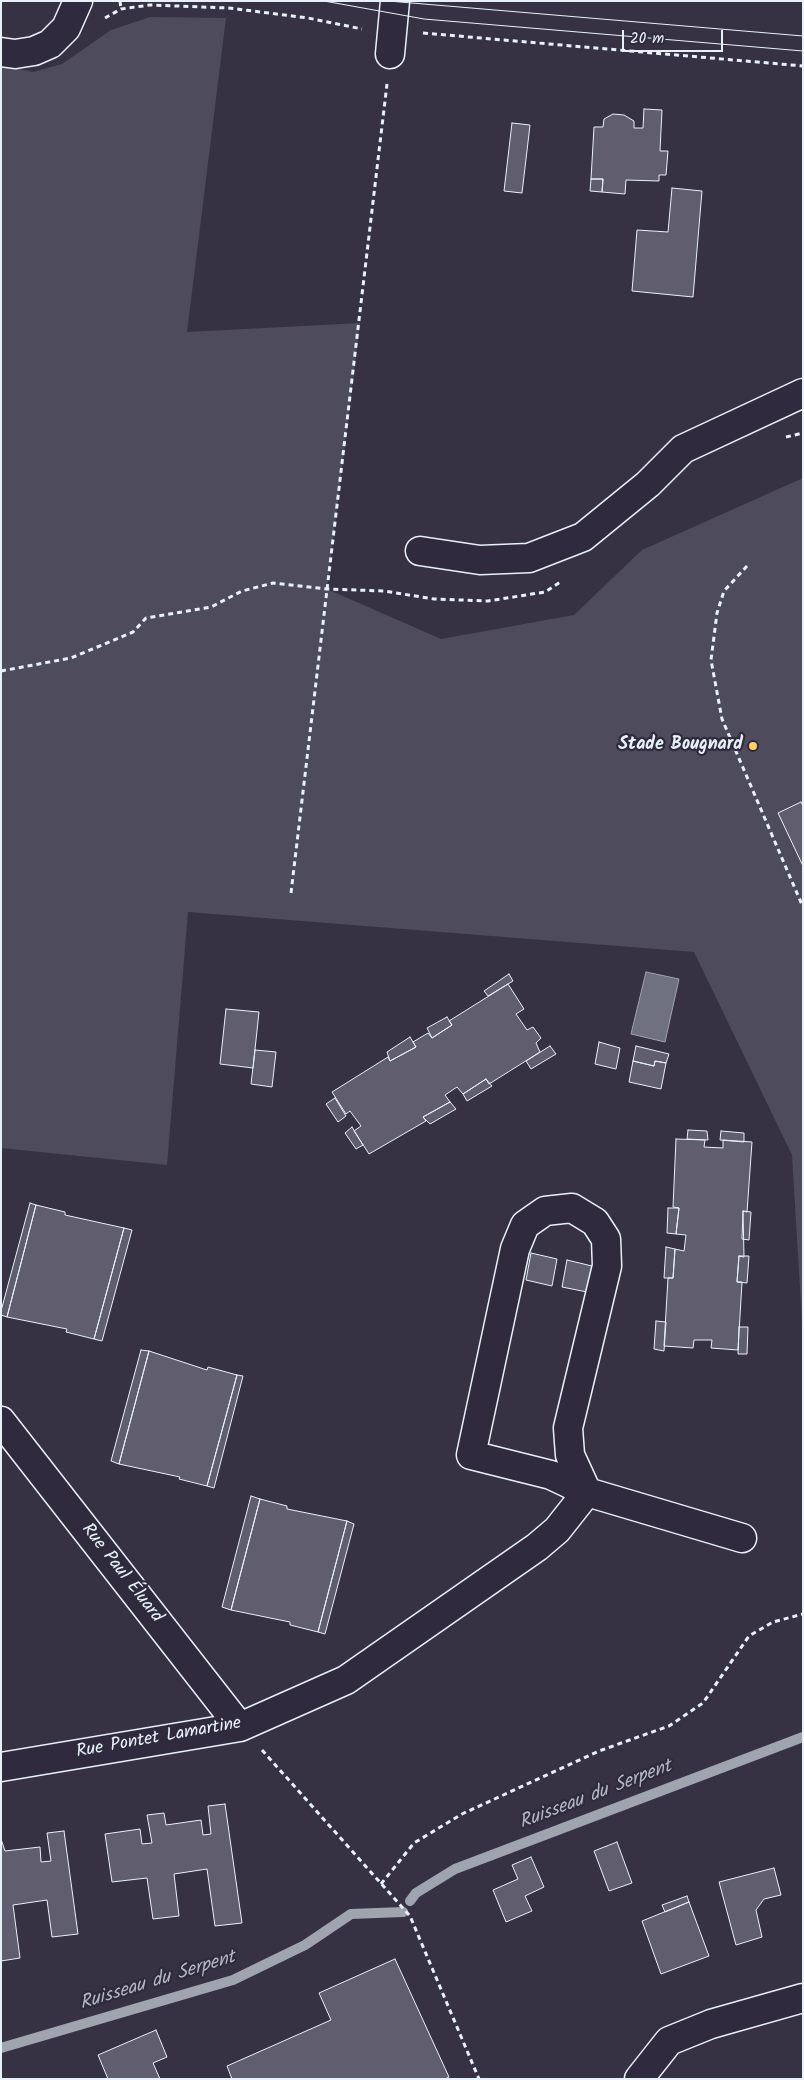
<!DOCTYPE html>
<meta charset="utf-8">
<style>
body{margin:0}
#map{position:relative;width:804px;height:2080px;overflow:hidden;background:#363244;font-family:Kalam,sans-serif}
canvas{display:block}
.frame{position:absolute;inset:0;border:2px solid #e8f1f8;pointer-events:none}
.scale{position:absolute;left:622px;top:30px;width:101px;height:22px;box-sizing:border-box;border:2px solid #e8f1f8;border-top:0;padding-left:6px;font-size:15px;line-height:18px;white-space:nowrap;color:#e8f1f8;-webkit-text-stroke:4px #2f2a3d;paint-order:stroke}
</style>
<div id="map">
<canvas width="804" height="2080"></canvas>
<div class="frame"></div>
<div class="scale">20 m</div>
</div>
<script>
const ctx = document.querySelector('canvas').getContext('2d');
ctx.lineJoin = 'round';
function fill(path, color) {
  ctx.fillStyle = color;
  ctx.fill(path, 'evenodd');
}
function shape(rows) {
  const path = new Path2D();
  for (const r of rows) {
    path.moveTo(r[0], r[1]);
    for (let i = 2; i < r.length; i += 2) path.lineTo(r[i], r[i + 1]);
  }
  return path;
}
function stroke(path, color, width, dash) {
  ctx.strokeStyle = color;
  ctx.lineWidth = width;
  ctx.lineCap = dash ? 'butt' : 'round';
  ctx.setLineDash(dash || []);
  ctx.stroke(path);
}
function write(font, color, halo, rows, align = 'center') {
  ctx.font = font + ' Kalam,sans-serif';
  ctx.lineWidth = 4.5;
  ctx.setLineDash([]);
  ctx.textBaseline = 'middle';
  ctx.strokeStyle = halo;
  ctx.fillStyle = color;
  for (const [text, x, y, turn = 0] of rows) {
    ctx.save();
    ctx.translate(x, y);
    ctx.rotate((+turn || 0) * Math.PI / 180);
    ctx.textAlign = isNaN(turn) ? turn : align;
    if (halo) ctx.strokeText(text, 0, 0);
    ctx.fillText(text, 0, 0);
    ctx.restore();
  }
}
fill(shape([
 [150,17,226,18,187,332,360,323,327,589,441,639,574,615,642,550,803,478,803,1339,792,1155,694,952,188,912,167,1165,1,1148,1,65,33,72,62,64,111,30]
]), '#4d4b5c');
const water = shape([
 [646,972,679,979,665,1042,631,1034,646,972]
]);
fill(water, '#70717f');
stroke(water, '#a0a4af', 1);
stroke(shape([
 [410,1901,416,1893,455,1869,803,1737],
 [1,2048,233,1980,305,1945,351,1914,403,1912]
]), '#a0a4af', 10);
const building = shape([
 [644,109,662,110,660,151,668,151,666,175,659,175,659,181,626,180,625,194,602,192,603,179,591,179,594,127,603,127,604,119,613,114,624,115,634,121,634,128,643,128,644,109],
 [512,123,530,125,522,193,504,191,512,123],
 [591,179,603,179,602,192,590,191,591,179],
 [672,188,702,191,693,297,632,291,637,230,668,232,672,188],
 [801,802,803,806,803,866,778,813,801,802],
 [509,974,513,981,488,996,484,991,509,974],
 [508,984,524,1009,516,1014,527,1030,533,1027,541,1038,536,1043,540,1052,489,1084,486,1079,463,1094,457,1087,445,1095,450,1102,423,1117,426,1121,369,1154,354,1131,361,1126,350,1111,346,1114,332,1092,388,1057,390,1061,416,1047,413,1042,428,1033,432,1038,452,1025,449,1021,508,984],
 [226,1009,259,1012,253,1068,220,1064,226,1009],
 [447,1017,452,1025,432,1038,427,1028,447,1017],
 [410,1037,416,1047,390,1061,387,1052,410,1037],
 [599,1042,620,1048,616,1069,595,1064,599,1042],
 [550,1046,556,1054,531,1069,526,1061,550,1046],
 [636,1046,669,1054,666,1063,655,1061,654,1066,633,1061,636,1046],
 [255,1050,276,1052,272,1087,251,1084,255,1050],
 [633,1061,654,1066,655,1061,666,1063,661,1089,629,1082,633,1061],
 [486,1079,492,1086,467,1101,463,1094,486,1079],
 [335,1098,346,1116,338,1122,326,1104,335,1098],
 [450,1102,456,1109,430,1124,423,1117,450,1102],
 [352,1127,363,1145,356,1149,345,1133,352,1127],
 [688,1130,707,1131,708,1140,687,1139,688,1130],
 [721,1131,744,1133,744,1142,720,1140,721,1131],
 [676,1139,705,1140,704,1147,723,1148,723,1140,752,1142,747,1212,743,1211,744,1257,739,1256,737,1282,742,1282,738,1350,711,1348,712,1340,694,1340,693,1348,664,1346,668,1278,673,1278,675,1249,684,1251,686,1235,676,1234,679,1208,673,1207,676,1139],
 [30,1203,36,1205,7,1317,1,1315,1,1311,30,1203],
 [36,1205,65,1212,65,1215,124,1228,94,1339,66,1332,67,1329,7,1317,36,1205],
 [668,1208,679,1208,676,1234,667,1233,668,1208],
 [743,1211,751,1212,749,1240,742,1239,743,1211],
 [124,1228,132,1230,102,1341,94,1339,124,1228],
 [666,1247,675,1249,673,1278,664,1278,666,1247],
 [531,1253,557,1259,552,1286,526,1280,531,1253],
 [739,1256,749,1256,747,1283,737,1282,739,1256],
 [567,1260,592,1266,587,1292,562,1287,567,1260],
 [656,1321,666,1322,664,1351,654,1349,656,1321],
 [739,1327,748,1327,747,1354,738,1354,739,1327],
 [141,1350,149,1351,119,1464,111,1461,141,1350],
 [149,1351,207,1370,208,1367,237,1375,207,1486,179,1479,180,1477,119,1464,149,1351],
 [237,1375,243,1376,214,1488,207,1486,237,1375],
 [251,1496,260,1499,231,1610,222,1607,251,1496],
 [260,1499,287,1506,287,1509,347,1521,318,1632,290,1625,290,1622,231,1610,260,1499],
 [347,1521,354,1524,325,1634,318,1632,347,1521],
 [225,1804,242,1923,215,1926,207,1869,174,1874,179,1916,153,1919,147,1878,112,1882,105,1834,140,1829,142,1844,152,1843,147,1815,164,1813,166,1825,201,1820,203,1835,211,1834,208,1806,225,1804],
 [64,1831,78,1934,52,1937,47,1900,13,1905,20,1958,1,1961,1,1839,5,1851,40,1847,41,1862,51,1861,47,1833,64,1831],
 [617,1842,632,1883,609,1891,594,1851,617,1842],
 [531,1857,544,1887,525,1896,532,1911,506,1922,493,1890,518,1879,512,1865,531,1857],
 [774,1868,781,1895,764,1899,756,1910,762,1937,736,1945,719,1882,774,1868],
 [687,1896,689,1902,665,1912,662,1905,687,1896],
 [689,1902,709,1956,661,1974,642,1921,689,1902],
 [395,1959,449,2077,445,2079,232,2079,227,2066,331,2020,319,1993,395,1959],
 [156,2030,167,2057,153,2063,160,2079,108,2079,98,2055,156,2030]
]);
fill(building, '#605e6e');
stroke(building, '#e8f1f8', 1);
const minor = shape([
 [390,54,395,1],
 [420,551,480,560,529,558,583,537,648,484,683,449,803,393],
 [572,1208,595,1222,606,1239,607,1266,568,1428,570,1455,587,1492,551,1475,471,1455,515,1249,525,1225,545,1211,572,1208],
 [1,1421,240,1727],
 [1,1767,240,1727,346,1680,537,1547,557,1530,587,1492,742,1538],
 [639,2079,669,2041,711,2024,803,1998]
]);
const major = shape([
 [1,52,15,54,34,51,50,44,66,28,78,1]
]);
stroke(minor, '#e8f1f8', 31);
stroke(major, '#e8f1f8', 31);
stroke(shape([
 [120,1,121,9],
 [105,18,121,9,150,5,229,8,308,18,362,29],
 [423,33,803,66],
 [786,437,803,433],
 [747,566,724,591,717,613,711,660,722,719,803,907],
 [1,671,71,658,133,632,146,618,211,607,242,591,273,583,327,589,384,591,434,599,488,601,545,592,562,581],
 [291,893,387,84],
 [262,1750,410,1916,479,2079],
 [381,1884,414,1843,462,1814,599,1751,669,1726,703,1703,749,1636,773,1622,803,1614]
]), '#e8f1f8', 3, [5, 4]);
stroke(minor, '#2f2a3d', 28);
stroke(major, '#2f2a3d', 28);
stroke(shape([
 [324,1,424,19,803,51],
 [388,1,803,36]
]), '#e8f1f8', 1);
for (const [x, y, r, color] of [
 [753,746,5,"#ffd166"]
]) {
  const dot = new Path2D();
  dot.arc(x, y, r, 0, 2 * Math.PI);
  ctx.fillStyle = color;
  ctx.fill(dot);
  stroke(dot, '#2f2a3d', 2);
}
write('bold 18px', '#e8f1f8', '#2f2a3d', [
 ["Stade Bougnard",743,746]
], 'right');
write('18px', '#e8f1f8', '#2f2a3d', [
 ["Rue Paul Éluard",121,1574,52],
 ["Rue Pontet Lamartine",159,1739,-10]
]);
write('italic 19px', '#b2b7c2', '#2f2a3d', [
 ["Ruisseau du Serpent",596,1796,-21],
 ["Ruisseau du Serpent",158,1982,-17]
]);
</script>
